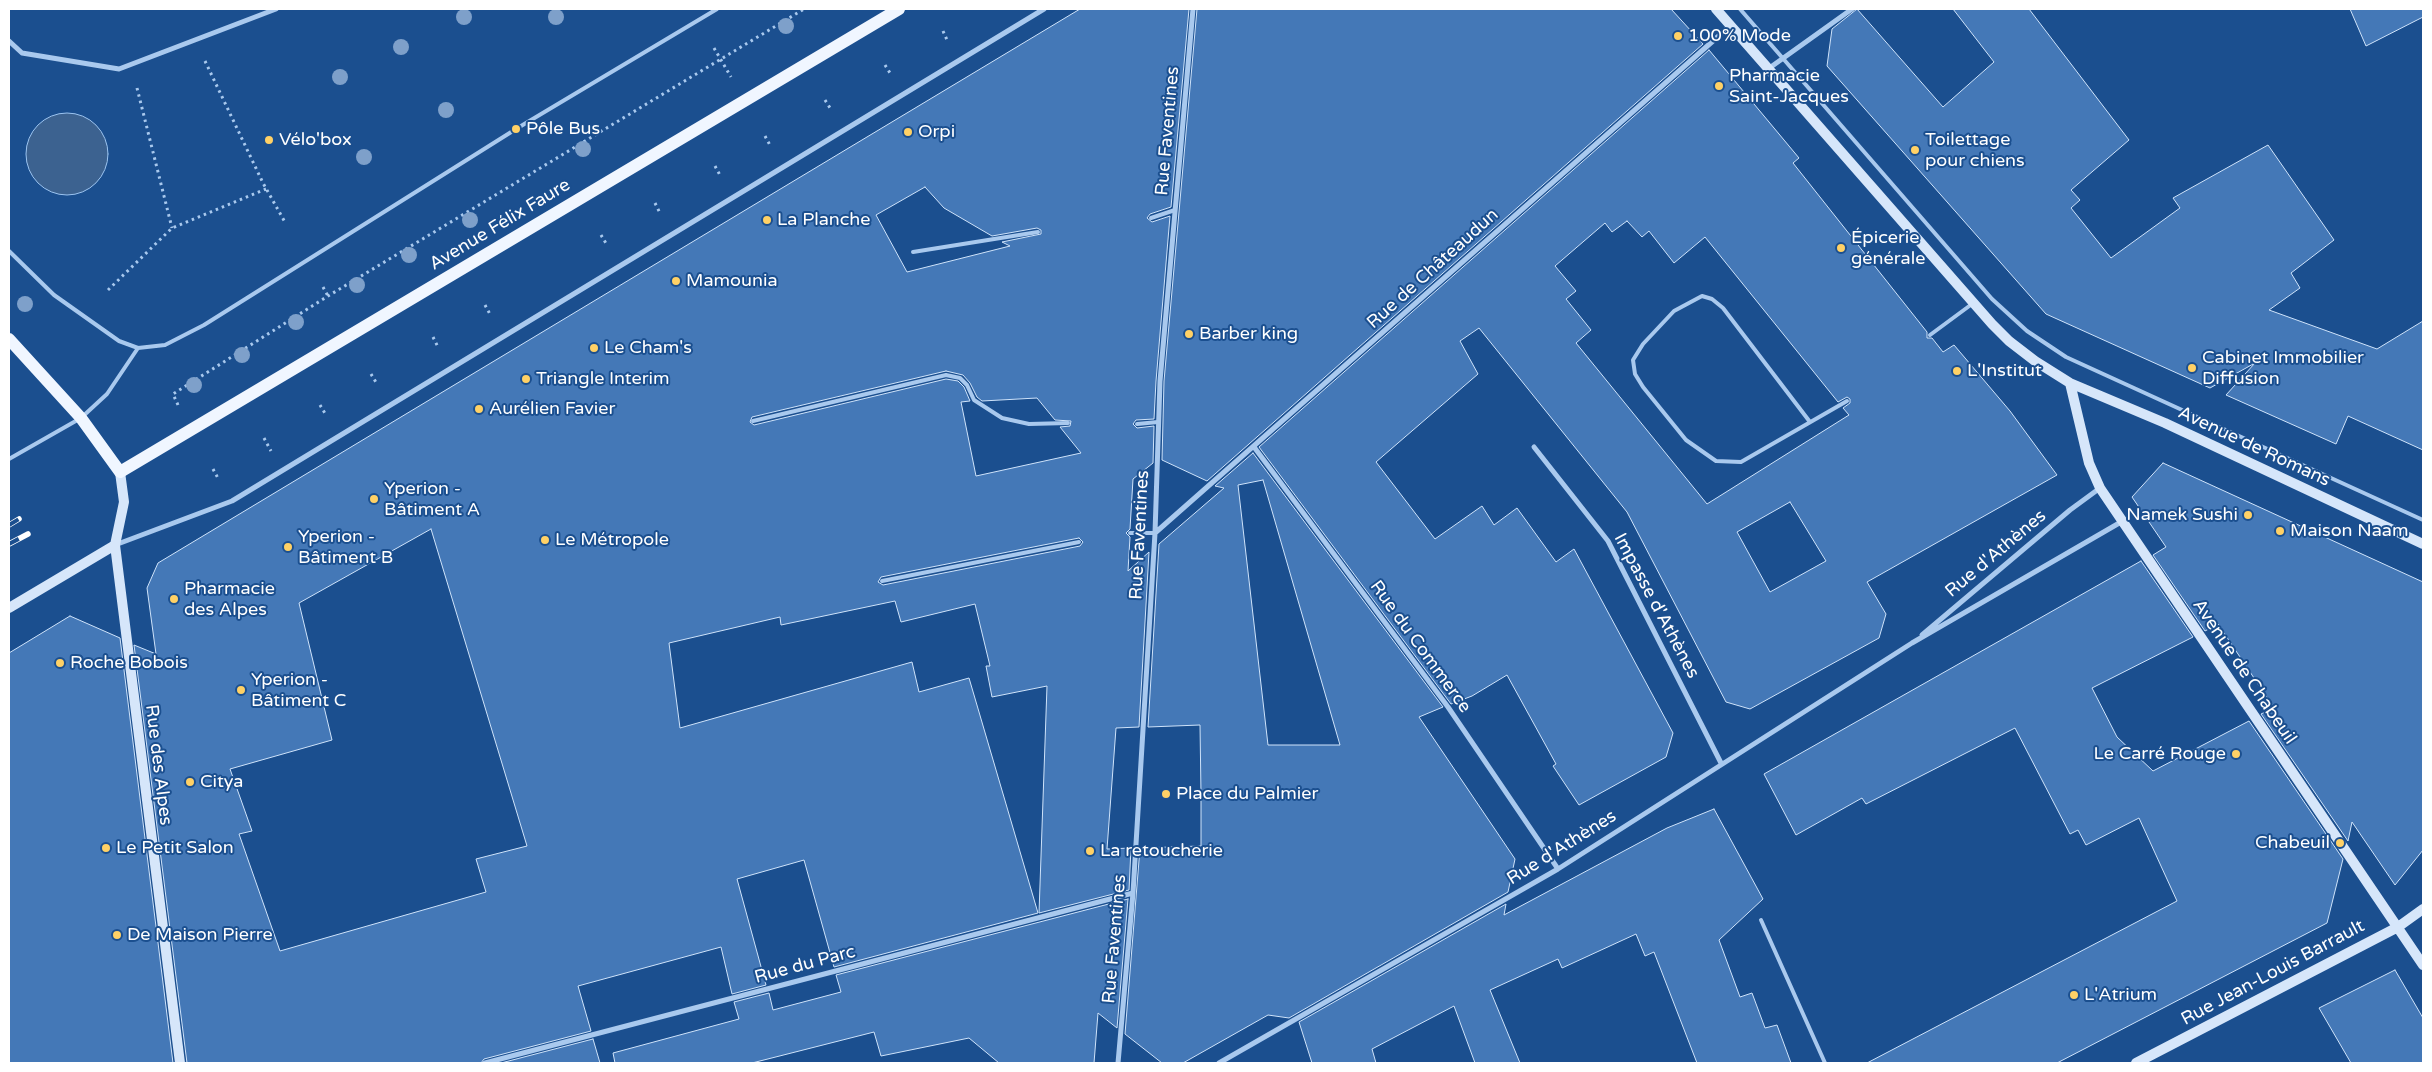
<!DOCTYPE html>
<meta charset="utf-8">
<style>
body{margin:0}
#map{position:relative;width:2432px;height:1072px;overflow:hidden;background:#1b4f8f;font-family:"Varela Round",sans-serif}
canvas{display:block}
.frame{position:absolute;inset:0;border:10px solid #fff;pointer-events:none}
</style>
<div id="map">
<canvas width="2432" height="1072"></canvas>
<div class="frame"></div>
</div>
<script>
const ctx = document.querySelector('canvas').getContext('2d');
ctx.lineJoin = 'round';
function fill(path, color) {
  ctx.fillStyle = color;
  ctx.fill(path, 'evenodd');
}
function shape(rows) {
  const path = new Path2D();
  for (const r of rows) {
    if (r.length === 3) {
      path.moveTo(r[0] + r[2], r[1]);
      path.arc(r[0], r[1], r[2], 0, 2 * Math.PI);
      continue;
    }
    path.moveTo(r[0], r[1]);
    for (let i = 2; i < r.length; i += 2) path.lineTo(r[i], r[i + 1]);
  }
  return path;
}
function stroke(path, color, width, dash) {
  ctx.strokeStyle = color;
  ctx.lineWidth = width;
  ctx.lineCap = dash ? 'butt' : 'round';
  ctx.setLineDash(dash || []);
  ctx.stroke(path);
}
function write(font, color, halo, rows, align = 'center') {
  ctx.font = font + ' "Varela Round",sans-serif';
  ctx.lineWidth = 4;
  ctx.setLineDash([]);
  ctx.textBaseline = 'middle';
  ctx.strokeStyle = halo;
  ctx.fillStyle = color;
  for (const [text, x, y, turn = 0] of rows) {
    ctx.save();
    ctx.translate(x, y);
    ctx.rotate((+turn || 0) * Math.PI / 180);
    ctx.textAlign = isNaN(turn) ? turn : align;
    if (halo) ctx.strokeText(text, 0, 0);
    ctx.fillText(text, 0, 0);
    ctx.restore();
  }
}
const water = shape([
 [67,154,41]
]);
fill(water, '#3c6290');
stroke(water, '#9cc4f0', 1);
const building = shape([
 [1080,9,1189,9,1171,207,1150,214,1147,218,1152,222,1170,216,1156,381,1154,419,1136,420,1133,424,1137,428,1154,426,1153,463,1133,479,1130,529,1126,533,1130,537,1128,571,1149,552,1139,727,1116,728,1107,849,1131,848,1129,890,1039,913,1047,686,992,697,986,666,990,666,975,604,901,622,895,601,781,625,780,617,669,643,680,728,912,662,919,692,969,678,1038,913,834,967,804,860,737,879,766,985,732,994,721,947,578,986,591,1031,484,1059,481,1063,187,1063,134,645,156,654,147,588,158,563,1080,9],
 [925,187,944,208,992,236,1037,228,1041,230,1041,234,1002,242,1010,246,907,272,876,215,925,187],
 [946,371,963,375,970,383,977,397,982,401,1037,398,1055,420,1071,421,1070,426,1060,427,1081,453,976,476,961,402,970,401,964,387,958,381,946,379,754,425,750,422,752,417,946,371],
 [431,529,527,846,476,859,486,892,280,951,239,834,252,831,230,769,332,740,299,603,431,529],
 [1079,538,1083,542,1080,546,883,585,878,582,881,577,1079,538],
 [1197,9,1671,9,1703,44,1207,481,1162,460,1164,381,1197,9],
 [1857,9,1943,107,1994,62,1953,9,2029,9,2129,140,2071,190,2080,200,2071,208,2111,258,2180,208,2173,198,2268,145,2334,240,2291,273,2300,288,2269,310,2377,349,2423,321,2423,450,2348,416,2336,444,2226,395,2255,363,2210,388,2046,314,1827,66,1832,29,1857,9],
 [2350,9,2423,9,2423,17,2366,46,2350,9],
 [1709,50,1799,158,1793,163,1927,332,1927,338,1932,338,1943,352,1954,345,2010,411,2057,475,1867,582,1886,614,1879,638,1750,709,1726,702,1627,512,1479,328,1460,341,1478,374,1376,462,1435,539,1482,506,1494,525,1517,508,1556,562,1574,549,1673,733,1666,757,1579,805,1553,766,1556,764,1507,675,1472,696,1451,704,1259,447,1709,50],
 [1627,221,1642,237,1649,231,1674,263,1705,237,1838,402,1847,397,1850,399,1850,403,1843,408,1849,415,1707,504,1576,343,1591,330,1566,299,1576,291,1555,266,1605,223,1612,232,1627,221],
 [1790,502,1826,561,1770,592,1737,532,1790,502],
 [1253,453,1443,707,1419,717,1515,859,1508,892,1289,1018,1268,1015,1183,1063,1162,1063,1125,1034,1140,848,1201,846,1201,794,1200,725,1148,727,1159,544,1224,488,1215,486,1253,453],
 [1263,480,1340,745,1268,745,1238,485,1263,480],
 [2163,463,2423,582,2423,850,2395,885,2352,822,2348,841,2261,714,2274,708,2218,624,2205,631,2153,555,2166,547,2132,497,2163,463],
 [2141,561,2193,637,2092,688,2117,737,2153,771,2249,721,2343,859,2327,923,2057,1063,1867,1063,2177,901,2139,818,2086,845,2078,830,2070,834,2015,728,1866,804,1862,798,1796,835,1764,774,2141,561],
 [70,616,120,638,173,1063,9,1063,9,653,70,616],
 [1714,809,1763,899,1719,940,1740,997,1752,993,1765,1028,1777,1025,1791,1063,1697,1063,1654,952,1645,956,1636,934,1562,968,1558,959,1490,990,1520,1063,1475,1063,1454,1006,1372,1049,1376,1063,1312,1063,1299,1022,1506,904,1504,915,1667,828,1714,809],
 [1128,899,1117,1028,1098,1013,1094,1063,999,1063,969,1038,881,1056,874,1032,752,1063,615,1063,613,1053,739,1019,734,1002,769,993,773,1010,841,992,836,975,1128,899],
 [2395,970,2423,1018,2423,1063,2351,1063,2319,1008,2395,970],
 [593,1039,600,1063,501,1063,593,1039]
]);
fill(building, '#4478b7');
stroke(building, '#cfe3fa', 1);
stroke(shape([
 [943,31,947,40],
 [714,48,731,77],
 [205,61,263,183,286,224],
 [885,65,890,73],
 [137,88,172,228],
 [825,100,832,111],
 [765,136,771,147],
 [715,166,721,177],
 [655,203,660,213],
 [601,235,607,245],
 [323,287,328,296],
 [108,290,172,228,266,189],
 [485,305,491,316],
 [433,337,438,347],
 [371,374,377,384],
 [178,405,173,394,328,296,804,9],
 [320,405,326,415],
 [264,438,271,451],
 [213,469,219,480]
]), '#a9c9ee', 3, [2.5, 4]);
stroke(shape([
 [1740,9,1992,299,2027,331,2066,357,2423,520],
 [1151,218,1175,210],
 [9,251,54,295,119,341,138,348,165,345,204,325,516,129,717,9],
 [913,252,1038,232],
 [1930,335,1972,304],
 [753,421,946,375,960,378,967,385,974,400,1002,418,1029,424,1068,423],
 [1810,422,1723,308,1712,299,1702,296,1674,311,1643,344,1633,360,1635,374,1643,387,1686,440,1716,461,1741,462,1847,401],
 [1137,424,1158,422],
 [9,459,81,418,107,394,138,348],
 [1130,533,1155,533],
 [882,581,1079,542],
 [1761,920,1825,1063]
]), '#a9c9ee', 4);
stroke(shape([
 [9,41,22,53,119,69,276,9],
 [1768,69,1852,9],
 [1254,447,1448,707,1558,869],
 [1534,447,1608,541,1721,763],
 [1155,533,1730,26],
 [115,545,232,501,1044,9],
 [1922,635,2070,510,2100,488],
 [485,1063,1133,893],
 [1118,1063,1133,893,1155,533,1160,381,1193,9],
 [1219,1063,1558,869,1912,643,2121,522]
]), '#a9c9ee', 5);
stroke(shape([
 [1716,9,1992,324,2009,341,2035,361,2070,383,2165,423,2423,544],
 [2070,383,2089,463,2100,488,2423,965],
 [120,472,124,502,115,545,180,1063],
 [9,608,115,545],
 [2136,1063,2398,927,2423,909]
]), '#d6e6fa', 10);
stroke(shape([
 [9,339,81,418,120,472,899,9]
]), '#f0f6ff', 12);
const rail = shape([
 [9,525,19,519],
 [9,544,28,534]
]);
stroke(rail, '#fff', 5.5);
stroke(rail, '#1b4f8f', 4, [11]);
ctx.fillStyle = '#7ea0ca';
for (const [x, y] of [
 [464,17],
 [556,17],
 [786,26],
 [401,47],
 [340,77],
 [446,110],
 [583,149],
 [364,157],
 [470,220],
 [409,255],
 [357,285],
 [25,304],
 [296,322],
 [242,355],
 [194,385]
]) {
  ctx.beginPath();
  ctx.arc(x, y, 8, 0, 2 * Math.PI);
  ctx.fill();
}
for (const [x, y, r, color] of [
 [1678,36,5,"#ffd166"],
 [1719,86,5,"#ffd166"],
 [516,129,5,"#ffd166"],
 [908,132,5,"#ffd166"],
 [269,140,5,"#ffd166"],
 [1915,150,5,"#ffd166"],
 [767,220,5,"#ffd166"],
 [1841,248,5,"#ffd166"],
 [676,281,5,"#ffd166"],
 [1189,334,5,"#ffd166"],
 [594,348,5,"#ffd166"],
 [2192,368,5,"#ffd166"],
 [1957,371,5,"#ffd166"],
 [526,379,5,"#ffd166"],
 [479,409,5,"#ffd166"],
 [374,499,5,"#ffd166"],
 [2248,515,5,"#ffd166"],
 [2280,531,5,"#ffd166"],
 [545,540,5,"#ffd166"],
 [288,547,5,"#ffd166"],
 [174,599,5,"#ffd166"],
 [60,663,5,"#ffd166"],
 [241,690,5,"#ffd166"],
 [2236,754,5,"#ffd166"],
 [190,782,5,"#ffd166"],
 [1166,794,5,"#ffd166"],
 [2340,843,5,"#ffd166"],
 [106,848,5,"#ffd166"],
 [1090,851,5,"#ffd166"],
 [117,935,5,"#ffd166"],
 [2074,995,5,"#ffd166"]
]) {
  const dot = new Path2D();
  dot.arc(x, y, r, 0, 2 * Math.PI);
  ctx.fillStyle = color;
  ctx.fill(dot);
  stroke(dot, '#1b4f8f', 2);
}
write('18px', '#fff', '#1b4f8f', [
 ["100% Mode",1688,36],
 ["Pharmacie",1729,76],
 ["Saint-Jacques",1729,97],
 ["Pôle Bus",526,129],
 ["Orpi",918,132],
 ["Vélo'box",279,140],
 ["Toilettage",1925,140],
 ["pour chiens",1925,161],
 ["La Planche",777,220],
 ["Épicerie",1851,238],
 ["générale",1851,259],
 ["Mamounia",686,281],
 ["Barber king",1199,334],
 ["Le Cham's",604,348],
 ["Cabinet Immobilier",2202,358],
 ["Diffusion",2202,379],
 ["L'Institut",1967,371],
 ["Triangle Interim",536,379],
 ["Aurélien Favier",489,409],
 ["Yperion -",384,489],
 ["Bâtiment A",384,510],
 ["Namek Sushi",2238,515,"right"],
 ["Maison Naam",2290,531],
 ["Yperion -",298,537],
 ["Bâtiment B",298,558],
 ["Le Métropole",555,540],
 ["Pharmacie",184,589],
 ["des Alpes",184,610],
 ["Roche Bobois",70,663],
 ["Yperion -",251,680],
 ["Bâtiment C",251,701],
 ["Le Carré Rouge",2226,754,"right"],
 ["Citya",200,782],
 ["Place du Palmier",1176,794],
 ["Chabeuil",2330,843,"right"],
 ["Le Petit Salon",116,848],
 ["La retoucherie",1100,851],
 ["De Maison Pierre",127,935],
 ["L'Atrium",2084,995]
], 'left');
write('18px', '#fff', '#1b4f8f', [
 ["Rue Faventines",1168,131,-85],
 ["Avenue Félix Faure",500,225,-31],
 ["Rue de Châteaudun",1433,269,-42],
 ["Avenue de Romans",2254,447,25],
 ["Rue Faventines",1140,535,-87],
 ["Rue d'Athènes",1996,554,-40],
 ["Impasse d'Athènes",1656,606,62],
 ["Rue du Commerce",1420,647,54],
 ["Avenue de Chabeuil",2244,672,56],
 ["Rue des Alpes",158,765,83],
 ["Rue d'Athènes",1562,848,-32],
 ["Rue Faventines",1115,939,-85],
 ["Rue du Parc",805,965,-15],
 ["Rue Jean-Louis Barrault",2273,973,-28]
]);
</script>
